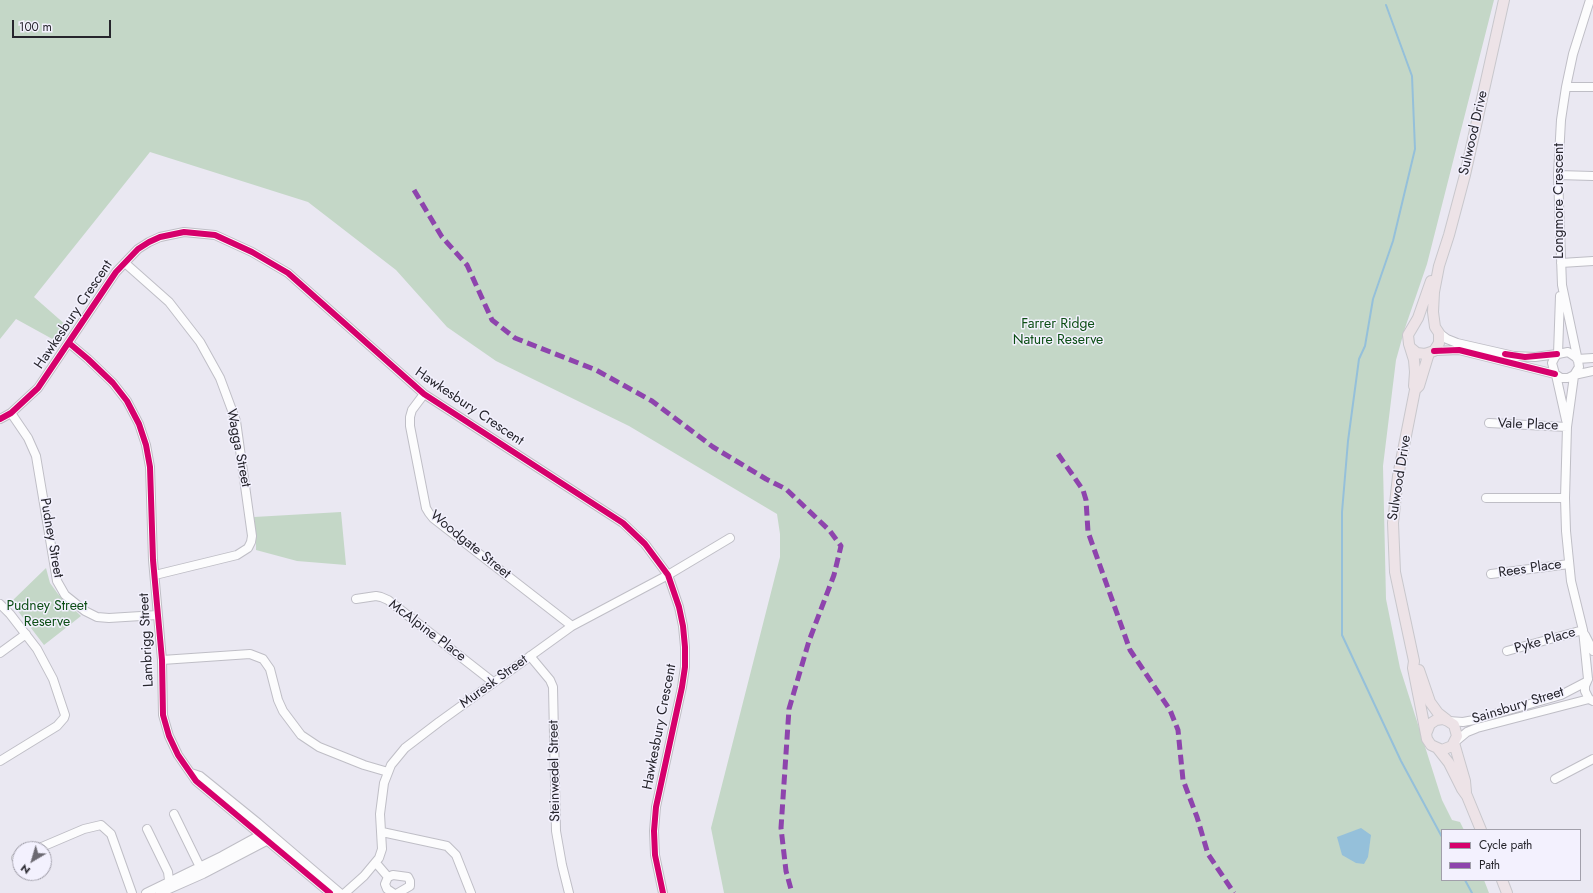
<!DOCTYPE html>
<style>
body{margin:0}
#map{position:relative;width:1593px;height:893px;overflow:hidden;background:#eae8f2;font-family:Jost,sans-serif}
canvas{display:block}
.legend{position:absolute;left:1441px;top:829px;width:140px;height:52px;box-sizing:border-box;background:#f3f1fe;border:1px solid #a19faa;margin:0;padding:5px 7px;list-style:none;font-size:12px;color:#26252c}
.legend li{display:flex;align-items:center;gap:8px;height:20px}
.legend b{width:20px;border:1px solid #a19faa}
.north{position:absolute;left:12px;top:841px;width:40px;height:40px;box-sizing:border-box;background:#f3f1fe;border:1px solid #a19faa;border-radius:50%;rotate:218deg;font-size:11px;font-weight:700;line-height:16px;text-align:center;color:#26252c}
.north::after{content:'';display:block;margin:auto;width:14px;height:18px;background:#6b6971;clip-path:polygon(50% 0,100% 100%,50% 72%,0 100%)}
.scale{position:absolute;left:12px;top:20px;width:99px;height:18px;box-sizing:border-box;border:2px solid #26252c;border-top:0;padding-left:5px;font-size:12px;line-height:14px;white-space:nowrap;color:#26252c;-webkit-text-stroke:3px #f3f1fe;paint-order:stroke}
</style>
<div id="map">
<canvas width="1593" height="893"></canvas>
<ul class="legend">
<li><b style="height:5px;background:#d6006c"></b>Cycle path</li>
<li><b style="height:5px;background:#8e44ad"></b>Path</li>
</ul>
<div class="north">N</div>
<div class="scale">100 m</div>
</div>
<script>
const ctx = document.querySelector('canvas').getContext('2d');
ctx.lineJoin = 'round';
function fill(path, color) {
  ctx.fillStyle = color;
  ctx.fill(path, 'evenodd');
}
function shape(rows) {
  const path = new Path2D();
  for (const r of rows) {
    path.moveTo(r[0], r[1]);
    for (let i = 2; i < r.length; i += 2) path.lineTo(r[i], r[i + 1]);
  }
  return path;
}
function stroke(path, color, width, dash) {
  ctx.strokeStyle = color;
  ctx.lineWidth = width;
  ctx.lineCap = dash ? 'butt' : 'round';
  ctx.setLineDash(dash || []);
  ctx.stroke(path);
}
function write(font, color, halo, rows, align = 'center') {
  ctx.font = font + ' Jost,sans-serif';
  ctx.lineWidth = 3;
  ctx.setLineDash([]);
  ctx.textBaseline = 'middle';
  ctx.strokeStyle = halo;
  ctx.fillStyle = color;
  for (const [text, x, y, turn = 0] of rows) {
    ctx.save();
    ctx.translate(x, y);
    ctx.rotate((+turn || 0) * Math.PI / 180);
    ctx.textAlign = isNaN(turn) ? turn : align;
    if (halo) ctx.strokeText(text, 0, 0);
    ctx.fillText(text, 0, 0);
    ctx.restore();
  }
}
fill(shape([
 [0,0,1494,0,1427,264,1405,328,1396,360,1383,466,1386,599,1400,668,1442,800,1452,820,1460,822,1464,830,1442,830,1442,880,1484,880,1489,893,724,893,711,828,780,557,780,534,777,514,629,426,496,361,447,327,396,270,308,202,150,152,34,297,67,326,56,341,16,319,0,339],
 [341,512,346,565,297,561,256,550,256,536,254,517],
 [46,568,50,583,58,594,81,616,44,645,11,602]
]), '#c4d7c7');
fill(shape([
 [1361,828,1371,835,1368,857,1364,864,1356,863,1342,855,1337,837]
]), '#95c0da');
stroke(shape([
 [1386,5,1412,76,1415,149,1393,241,1373,299,1365,346,1359,359,1348,441,1342,512,1342,635,1401,761,1442,837],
 [1465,880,1472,893]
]), '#95c0da', 2);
const minor = shape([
 [1566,87,1593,87],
 [1558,175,1593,176],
 [125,263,169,302,200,342,220,378,236,421,252,536,251,542,248,548,237,555,155,575],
 [1561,263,1593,261],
 [1439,333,1447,339,1457,343,1514,356,1535,357,1557,354],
 [69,343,88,359,113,383,127,401,139,424,146,445,150,467,153,560,162,660,163,715,169,736,178,755,196,781,330,893],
 [1434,351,1459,350,1555,374],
 [1558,354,1560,296],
 [1577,358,1568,352,1558,354,1555,357,1552,363,1555,374,1561,378,1568,378,1574,375,1579,367,1578,361,1562,285,1558,175,1561,120,1566,87,1573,54,1590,0],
 [1577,359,1593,358],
 [1556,375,1566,420],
 [1574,375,1593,371],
 [1574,376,1567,427,1565,498,1566,531,1571,581,1583,630,1588,679],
 [424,394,412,410,410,417,410,426,426,508,429,513,433,518,572,626],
 [11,413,28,438,36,456,57,581,65,595,85,611,97,617,109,618,157,615],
 [0,419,11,413,38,388,116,272,138,249,149,242,160,237,184,232,215,235,252,252,288,273,424,394,623,523,645,544,668,575,679,607,683,626,685,647,685,667,682,687,656,807,654,831,655,855,663,893],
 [1489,423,1567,427],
 [1486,498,1565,498],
 [1491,574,1569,564],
 [356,599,376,596,381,597,388,600,493,682],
 [0,604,10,614,37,649,53,679,65,715,64,718,57,726,0,761],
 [1585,635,1593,651],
 [1507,651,1583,630],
 [0,653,26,634],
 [530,656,550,680,553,687,556,831,562,865,569,893],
 [162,660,250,654,263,659,270,669,278,700,283,711,301,735,319,747,364,765,388,772],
 [1588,679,1585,686,1585,691,1589,699,1593,701],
 [1448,721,1463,722,1474,720,1561,695,1586,682],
 [1455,742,1467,732,1477,728,1589,699],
 [191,773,200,776,258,823,340,893],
 [1555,779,1593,759],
 [174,814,200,867],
 [147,829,168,872,169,880,168,885],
 [382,832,447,846,456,855,471,893],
 [37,849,84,829,101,825,111,834,132,893],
 [16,858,20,856],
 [376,863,388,877],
 [146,893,222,856,264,833],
 [160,893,203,874,272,838],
 [345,893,364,876,379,858,382,849,380,814,384,783,391,765,405,748,439,722,572,626,668,575,730,538],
 [393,893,387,889,385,884,388,877,393,875,408,877,410,881,410,886,398,893]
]);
const major = shape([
 [1411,348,1417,353,1425,354,1434,351,1439,343,1439,333,1435,327,1433,312,1434,292,1439,266,1449,235,1465,175,1504,0],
 [1414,386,1415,372,1414,360,1409,344,1408,335,1418,318,1431,281],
 [1419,670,1430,702,1438,713,1447,720],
 [1426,734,1430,724,1436,720,1443,719,1448,721,1454,725,1457,736,1452,746,1442,750,1431,745,1427,739,1413,668,1414,661,1395,572,1393,523,1398,476,1415,390,1419,386,1429,353],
 [1454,743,1465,781,1466,792],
 [1438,749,1449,763,1462,789,1467,796,1481,830],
 [1502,880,1507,893]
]);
stroke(minor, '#bfbec6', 10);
stroke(major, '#c8c7cc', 12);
stroke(minor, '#fcfcfd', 8);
stroke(major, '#ede3e7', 10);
stroke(shape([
 [414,190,442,237,467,265,492,320,515,338,596,370,652,401,713,447,766,479,786,489,830,531,841,546,834,575,809,641,789,709,781,828,786,871,792,893],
 [1058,454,1083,490,1086,500,1088,532,1130,650,1170,710,1178,730,1183,780,1197,817,1208,854,1234,893]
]), '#8e44ad', 5, [10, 5]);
stroke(shape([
 [69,343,88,359,113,383,127,401,139,424,146,445,150,467,153,560,162,660,163,715,169,736,178,755,196,781,330,893],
 [1434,351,1459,350,1555,374],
 [1505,354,1525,357,1557,354],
 [0,419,11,413,38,388,116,272,138,249,149,242,160,237,184,232,215,235,252,252,288,273,424,394,623,523,645,544,668,575,679,607,683,626,685,647,685,667,682,687,656,807,654,831,655,855,663,893]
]), '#d6006c', 6);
write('14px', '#26252c', '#f3f1fe', [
 ["Sulwood Drive",1474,133,-77],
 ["Longmore Crescent",1560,201,-90],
 ["Hawkesbury Crescent",74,315,-56],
 ["Hawkesbury Crescent",469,407,34],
 ["Vale Place",1528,425,2],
 ["Wagga Street",238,448,79],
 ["Sulwood Drive",1400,478,-81],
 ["Pudney Street",51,538,80],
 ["Woodgate Street",470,545,39],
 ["Rees Place",1530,569,-8],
 ["McAlpine Place",427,631,37],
 ["Lambrigg Street",147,640,-93],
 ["Pyke Place",1545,641,-16],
 ["Muresk Street",494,682,-36],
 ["Sainsbury Street",1518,706,-17],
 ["Hawkesbury Crescent",660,727,-79],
 ["Steinwedel Street",555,771,-91]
]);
write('14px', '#0c4e15', '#f3f1fe', [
 ["Farrer Ridge",1058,325],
 ["Nature Reserve",1058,341],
 ["Pudney Street",47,607],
 ["Reserve",47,623]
]);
</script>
